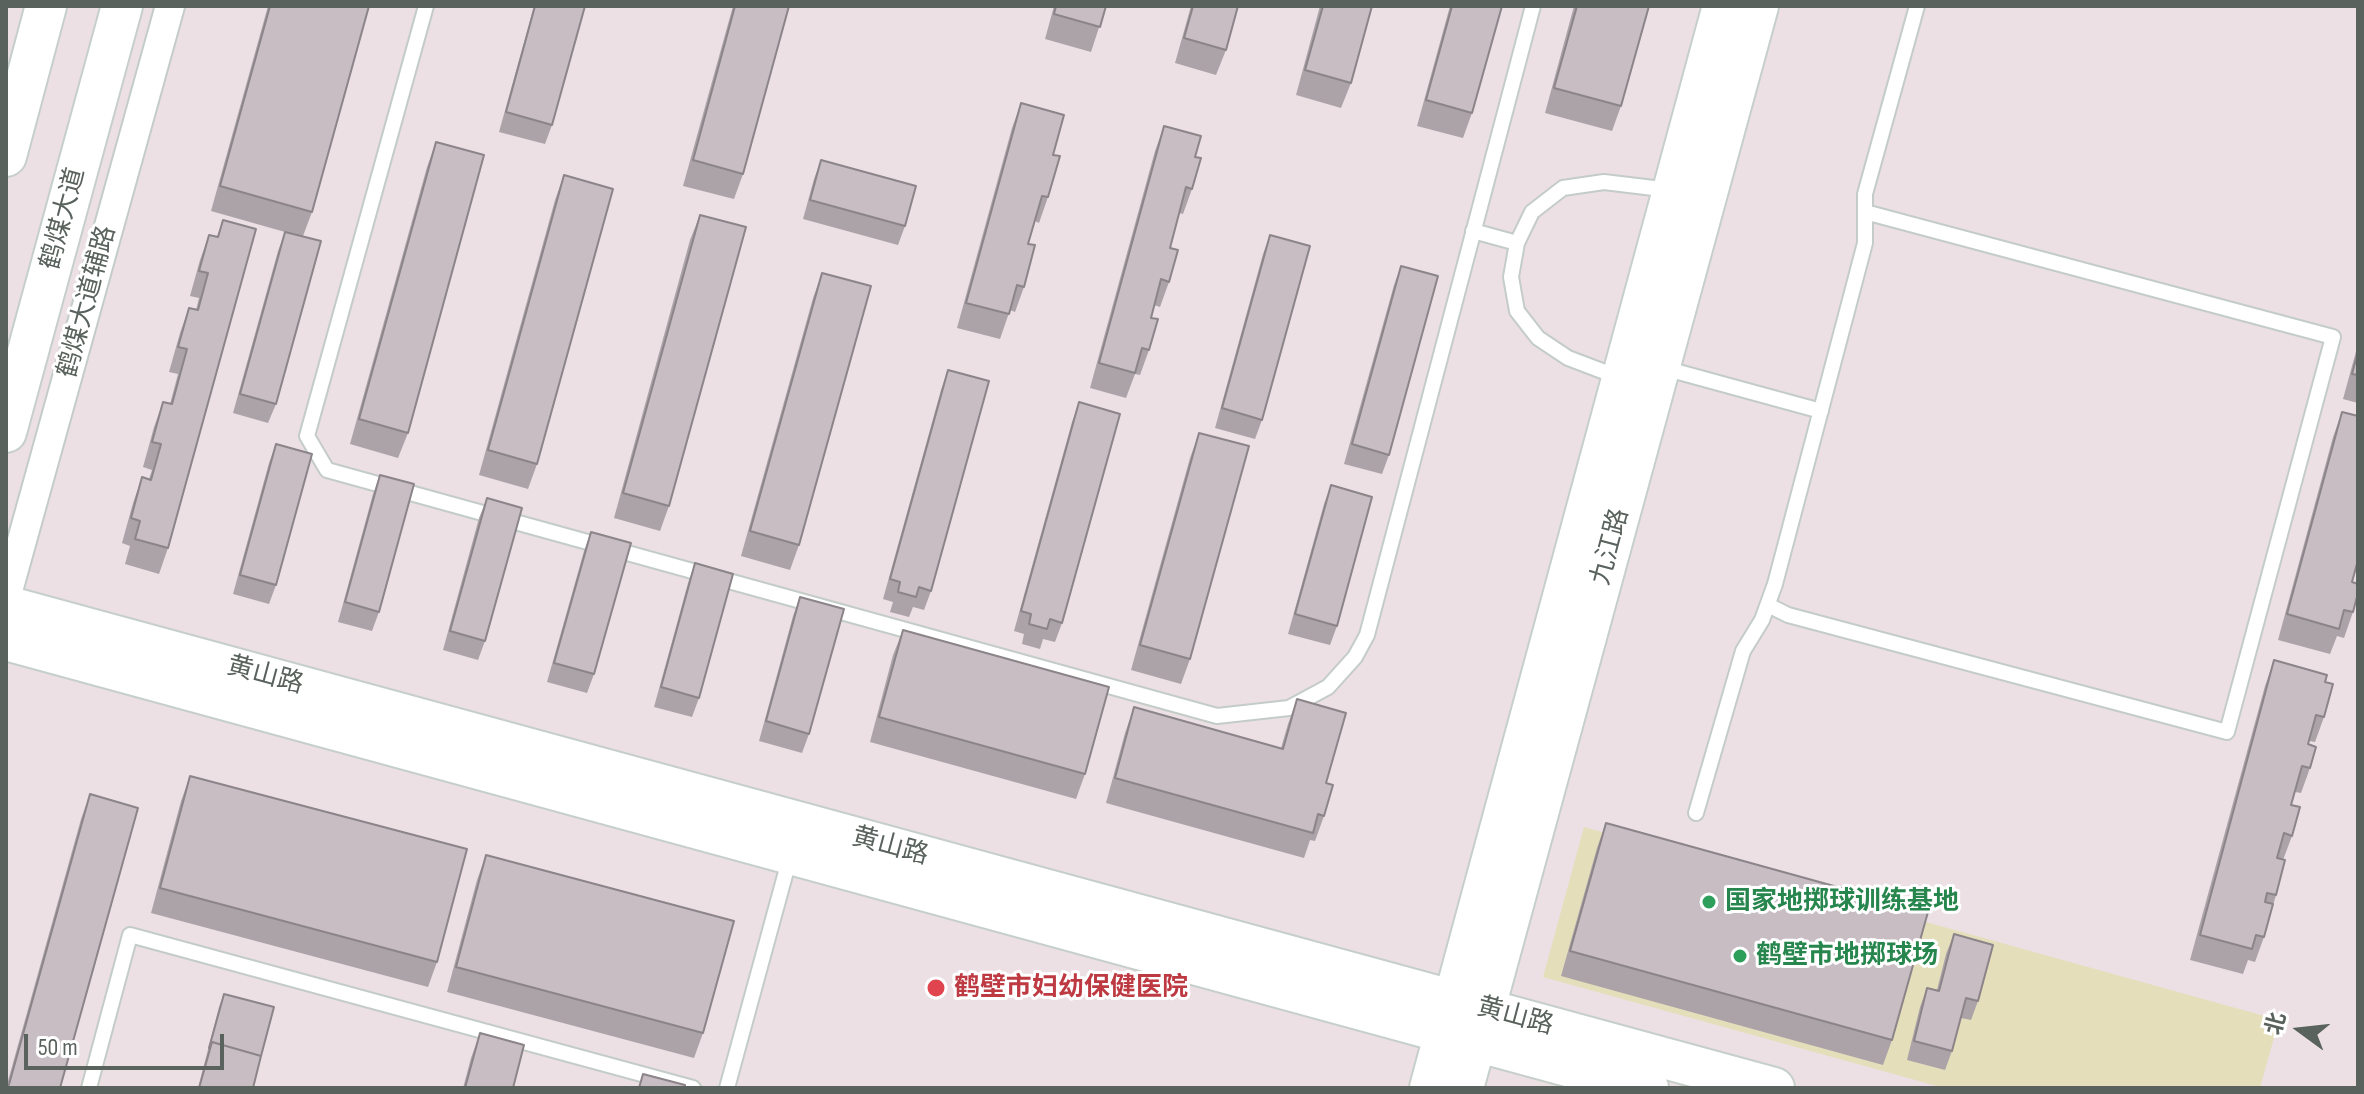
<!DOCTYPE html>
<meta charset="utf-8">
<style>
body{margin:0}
#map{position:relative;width:2364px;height:1094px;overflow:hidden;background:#ece0e5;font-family:"Sofia Sans Condensed","Noto Sans SC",sans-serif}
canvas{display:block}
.frame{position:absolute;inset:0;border:8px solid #59625c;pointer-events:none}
.north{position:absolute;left:2260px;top:990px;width:80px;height:80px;-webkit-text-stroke:6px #fff;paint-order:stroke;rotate:285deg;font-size:22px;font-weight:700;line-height:32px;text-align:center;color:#59625c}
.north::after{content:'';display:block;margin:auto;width:28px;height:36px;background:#59625c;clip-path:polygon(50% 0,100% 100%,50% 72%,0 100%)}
.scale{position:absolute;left:24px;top:1034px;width:200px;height:36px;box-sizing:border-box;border:4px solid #59625c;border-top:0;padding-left:10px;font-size:24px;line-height:28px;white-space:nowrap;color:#59625c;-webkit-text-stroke:6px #fff;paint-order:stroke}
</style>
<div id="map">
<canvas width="2364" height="1094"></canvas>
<div class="frame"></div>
<div class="north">北</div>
<div class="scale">50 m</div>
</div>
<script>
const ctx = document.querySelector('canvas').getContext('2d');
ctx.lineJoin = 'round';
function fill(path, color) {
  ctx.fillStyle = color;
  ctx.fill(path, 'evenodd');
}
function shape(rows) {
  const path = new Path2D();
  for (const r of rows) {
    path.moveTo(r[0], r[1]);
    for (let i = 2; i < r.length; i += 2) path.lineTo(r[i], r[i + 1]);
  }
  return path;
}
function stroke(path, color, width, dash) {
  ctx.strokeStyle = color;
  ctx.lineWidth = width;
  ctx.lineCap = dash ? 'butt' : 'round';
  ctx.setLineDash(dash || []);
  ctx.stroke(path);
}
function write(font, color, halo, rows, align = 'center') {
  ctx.font = font + ' "Sofia Sans Condensed","Noto Sans SC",sans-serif';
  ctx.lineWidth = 6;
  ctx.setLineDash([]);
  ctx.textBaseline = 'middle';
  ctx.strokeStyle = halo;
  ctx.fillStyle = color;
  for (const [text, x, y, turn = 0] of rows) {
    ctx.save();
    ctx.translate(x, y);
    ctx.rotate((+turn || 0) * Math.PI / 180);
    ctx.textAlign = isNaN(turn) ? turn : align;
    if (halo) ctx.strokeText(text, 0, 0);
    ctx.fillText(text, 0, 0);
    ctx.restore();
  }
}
fill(shape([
 [1584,827,2279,1020,2260,1088,1944,1088,1543,977]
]), '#e5debb');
const lane = shape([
 [426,6,307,436,327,470,1217,716,1289,708,1328,687,1355,657,1367,635,1533,6],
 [1473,231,1517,243],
 [1660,367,1821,411],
 [1618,377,1568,358,1538,338,1517,311,1511,277,1517,243,1532,212,1563,188,1604,182,1670,190],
 [1768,605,1788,615,2227,732,2333,337,1865,212],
 [1696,813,1743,651,1762,620,1775,584,1865,243,1865,194,1917,6],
 [89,1088,130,935,693,1088],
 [727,1088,790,857]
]);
const street = shape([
 [6,598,170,6]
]);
const secondary = shape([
 [6,156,46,6],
 [6,432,122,6],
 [6,606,1774,1088],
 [6,640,1648,1088],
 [1430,1088,1723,6],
 [1463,1088,1758,6]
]);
stroke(lane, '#c4ccc8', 18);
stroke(street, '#c4ccc8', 32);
stroke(secondary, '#c6cfca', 44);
stroke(lane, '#fff', 14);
stroke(street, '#fff', 28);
stroke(secondary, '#fff', 40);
fill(shape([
 [268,6,369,6,312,212,303,236,276,404,268,423,233,413,278,251,285,232,211,211],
 [534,6,585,6,552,125,545,144,499,132],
 [733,6,789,6,743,174,734,199,683,186],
 [1054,6,1106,6,1091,52,1045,39],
 [1191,6,1238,6,1226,50,1216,75,1175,63],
 [1320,6,1372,6,1351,83,1341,108,1296,95],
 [1450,6,1502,6,1472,113,1463,138,1417,126],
 [1574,6,1649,6,1621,106,1612,131,1545,113],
 [1021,103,1053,155,1048,197,1039,223,1035,221,1028,244,1024,287,1015,312,1010,310,1000,339,957,328,1012,128],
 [1164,126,1195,157,1192,189,1183,214,1179,213,1170,248,1169,282,1160,307,1154,305,1151,318,1149,350,1140,375,1135,374,1126,398,1090,388,1155,151],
 [436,142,408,433,398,458,350,444,427,167],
 [821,160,905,226,898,245,803,219,814,179],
 [564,175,537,464,528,489,479,475,555,200],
 [700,215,669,506,660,531,614,518,690,240],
 [223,220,168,548,159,574,125,564,130,546,122,543,133,503,142,477,149,479,152,470,143,467,154,427,163,402,170,404,178,374,169,372,180,333,189,308,196,310,199,298,190,296,200,260,209,235,217,237],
 [1270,235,1262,420,1255,439,1215,428,1263,254],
 [1401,266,1389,455,1382,474,1344,464,1394,285],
 [822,273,799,545,790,570,741,556,813,298],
 [2358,344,2358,403,2343,399],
 [948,370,931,591,924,610,913,607,909,617,890,612,893,602,883,599,941,390],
 [1079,402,1062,623,1055,642,1043,639,1040,649,1022,644,1024,634,1014,631,1072,422],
 [2342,412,2358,416,2358,573,2355,572,2352,582,2353,612,2344,638,2337,636,2330,654,2278,640,2333,437],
 [1199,433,1190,659,1181,684,1131,670,1190,458],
 [276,444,276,585,269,604,233,594,269,463],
 [380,475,379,612,372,631,338,622,373,494],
 [1331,485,1337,626,1330,645,1288,634,1324,504],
 [487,498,485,641,478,660,443,650,479,518],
 [591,532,594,674,587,693,547,682,584,551],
 [695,563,699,698,692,717,654,707,688,583],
 [800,597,809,734,802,753,759,741,793,616],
 [903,630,1085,774,1076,799,870,742,893,655],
 [2274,660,2325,682,2324,717,2315,742,2309,741,2308,744,2310,768,2301,793,2295,792,2291,805,2292,836,2283,860,2276,895,2264,937,2255,962,2248,960,2243,974,2190,960,2265,686],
 [1297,699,1326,783,1324,816,1315,841,1310,840,1304,858,1106,803,1125,733,1134,707,1281,748,1288,724],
 [190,776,437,962,428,987,151,913,181,801],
 [90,794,60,1088,6,1088,81,819],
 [1606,823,1892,1040,1883,1065,1561,976,1597,848],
 [486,855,703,1033,694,1058,447,992,477,880],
 [1954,934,1978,1001,1971,1020,1961,1018,1952,1051,1945,1070,1907,1060,1920,1007,1927,988,1937,990,1946,954],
 [224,994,253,1088,198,1088,219,1007],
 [480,1033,513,1088,463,1088,471,1058]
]), '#aba3a7');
const building = shape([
 [270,6,369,6,312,212,220,186,270,6],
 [535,6,585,6,552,125,506,112,535,6],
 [735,6,789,6,743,174,693,160,735,6],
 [1056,6,1106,6,1100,27,1054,14,1056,6],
 [1193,6,1238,6,1226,50,1184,38,1193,6],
 [1323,6,1372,6,1351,83,1305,70,1323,6],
 [1452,6,1502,6,1472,113,1426,100,1452,6],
 [1577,6,1649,6,1621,106,1554,88,1577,6],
 [1021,103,1064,115,1053,155,1060,156,1048,197,1042,196,1028,244,1035,245,1024,287,1017,285,1009,314,966,303,1021,103],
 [1164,126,1201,136,1195,157,1201,158,1192,189,1186,187,1170,248,1178,250,1169,282,1161,279,1151,318,1158,319,1149,350,1142,348,1135,373,1099,363,1164,126],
 [436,142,484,155,408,433,359,419,436,142],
 [821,160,916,186,905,226,810,200,821,160],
 [564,175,613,189,537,464,488,450,564,175],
 [700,215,746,227,669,506,623,493,700,215],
 [223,220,256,229,168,548,135,539,140,521,131,518,142,477,151,480,161,444,152,442,163,402,172,404,187,349,178,347,189,308,198,310,208,273,199,271,209,235,218,237,223,220],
 [285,232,321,241,276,404,240,394,285,232],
 [1270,235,1310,246,1262,420,1222,408,1270,235],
 [1401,266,1438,276,1389,455,1352,444,1401,266],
 [822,273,871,286,799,545,750,531,822,273],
 [2358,352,2358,375,2352,374,2358,352],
 [948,370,989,381,931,591,919,587,916,597,898,592,900,582,890,579,948,370],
 [1079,402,1120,414,1062,623,1050,619,1047,629,1029,624,1031,614,1021,611,1079,402],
 [2342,412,2358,416,2358,560,2352,582,2358,584,2358,593,2353,612,2344,610,2339,629,2287,614,2342,412],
 [1199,433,1249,446,1190,659,1140,645,1199,433],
 [276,444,312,454,276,585,240,575,276,444],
 [380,475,414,484,379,612,345,602,380,475],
 [1331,485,1372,497,1337,626,1295,614,1331,485],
 [487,498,522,508,485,641,450,631,487,498],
 [591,532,631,543,594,674,554,663,591,532],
 [695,563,733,574,699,698,661,687,695,563],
 [800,597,844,609,809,734,766,721,800,597],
 [903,630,1109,687,1085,774,879,717,903,630],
 [2274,660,2327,675,2325,682,2333,684,2324,717,2316,715,2308,744,2316,747,2310,768,2302,766,2291,805,2300,807,2292,836,2284,833,2277,858,2285,860,2276,895,2267,893,2265,902,2273,904,2264,937,2256,935,2252,949,2200,935,2274,660],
 [1297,699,1346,713,1326,783,1333,785,1324,816,1318,814,1313,833,1115,778,1134,707,1283,749,1297,699],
 [190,776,467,849,437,962,160,888,190,776],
 [90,794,138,808,60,1088,8,1088,90,794],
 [1606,823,1928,912,1892,1040,1570,951,1606,823],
 [486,855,734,921,703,1033,456,967,486,855],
 [1954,934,1993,945,1978,1001,1966,998,1952,1051,1914,1041,1927,988,1939,991,1954,934],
 [224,994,274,1007,261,1056,212,1042,209,1048,224,994],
 [480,1033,524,1045,513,1088,465,1088,480,1033],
 [212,1042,261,1056,253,1088,199,1088,212,1042],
 [643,1074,685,1085,685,1088,639,1088,643,1074]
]);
fill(building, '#c7bdc2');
stroke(building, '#8b8488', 2);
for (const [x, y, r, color] of [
 [1709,902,8,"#2e9e5b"],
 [1740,956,8,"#2e9e5b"],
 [936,988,10,"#e0444e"]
]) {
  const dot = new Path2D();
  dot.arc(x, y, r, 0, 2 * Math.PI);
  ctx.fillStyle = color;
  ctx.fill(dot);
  stroke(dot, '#fff', 3);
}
write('26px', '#59625c', '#fff', [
 ["鹤煤大道",64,219,-75],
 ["鹤煤大道辅路",88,302,-75],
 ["九江路",1611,547,-75],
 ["黄山路",265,676,15],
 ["黄山路",890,847,15],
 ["黄山路",1515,1017,15]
]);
write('bold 26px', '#27864d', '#fff', [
 ["国家地掷球训练基地",1725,902],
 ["鹤壁市地掷球场",1756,956]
], 'left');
write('bold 26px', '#be3a42', '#fff', [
 ["鹤壁市妇幼保健医院",954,988]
], 'left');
</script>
